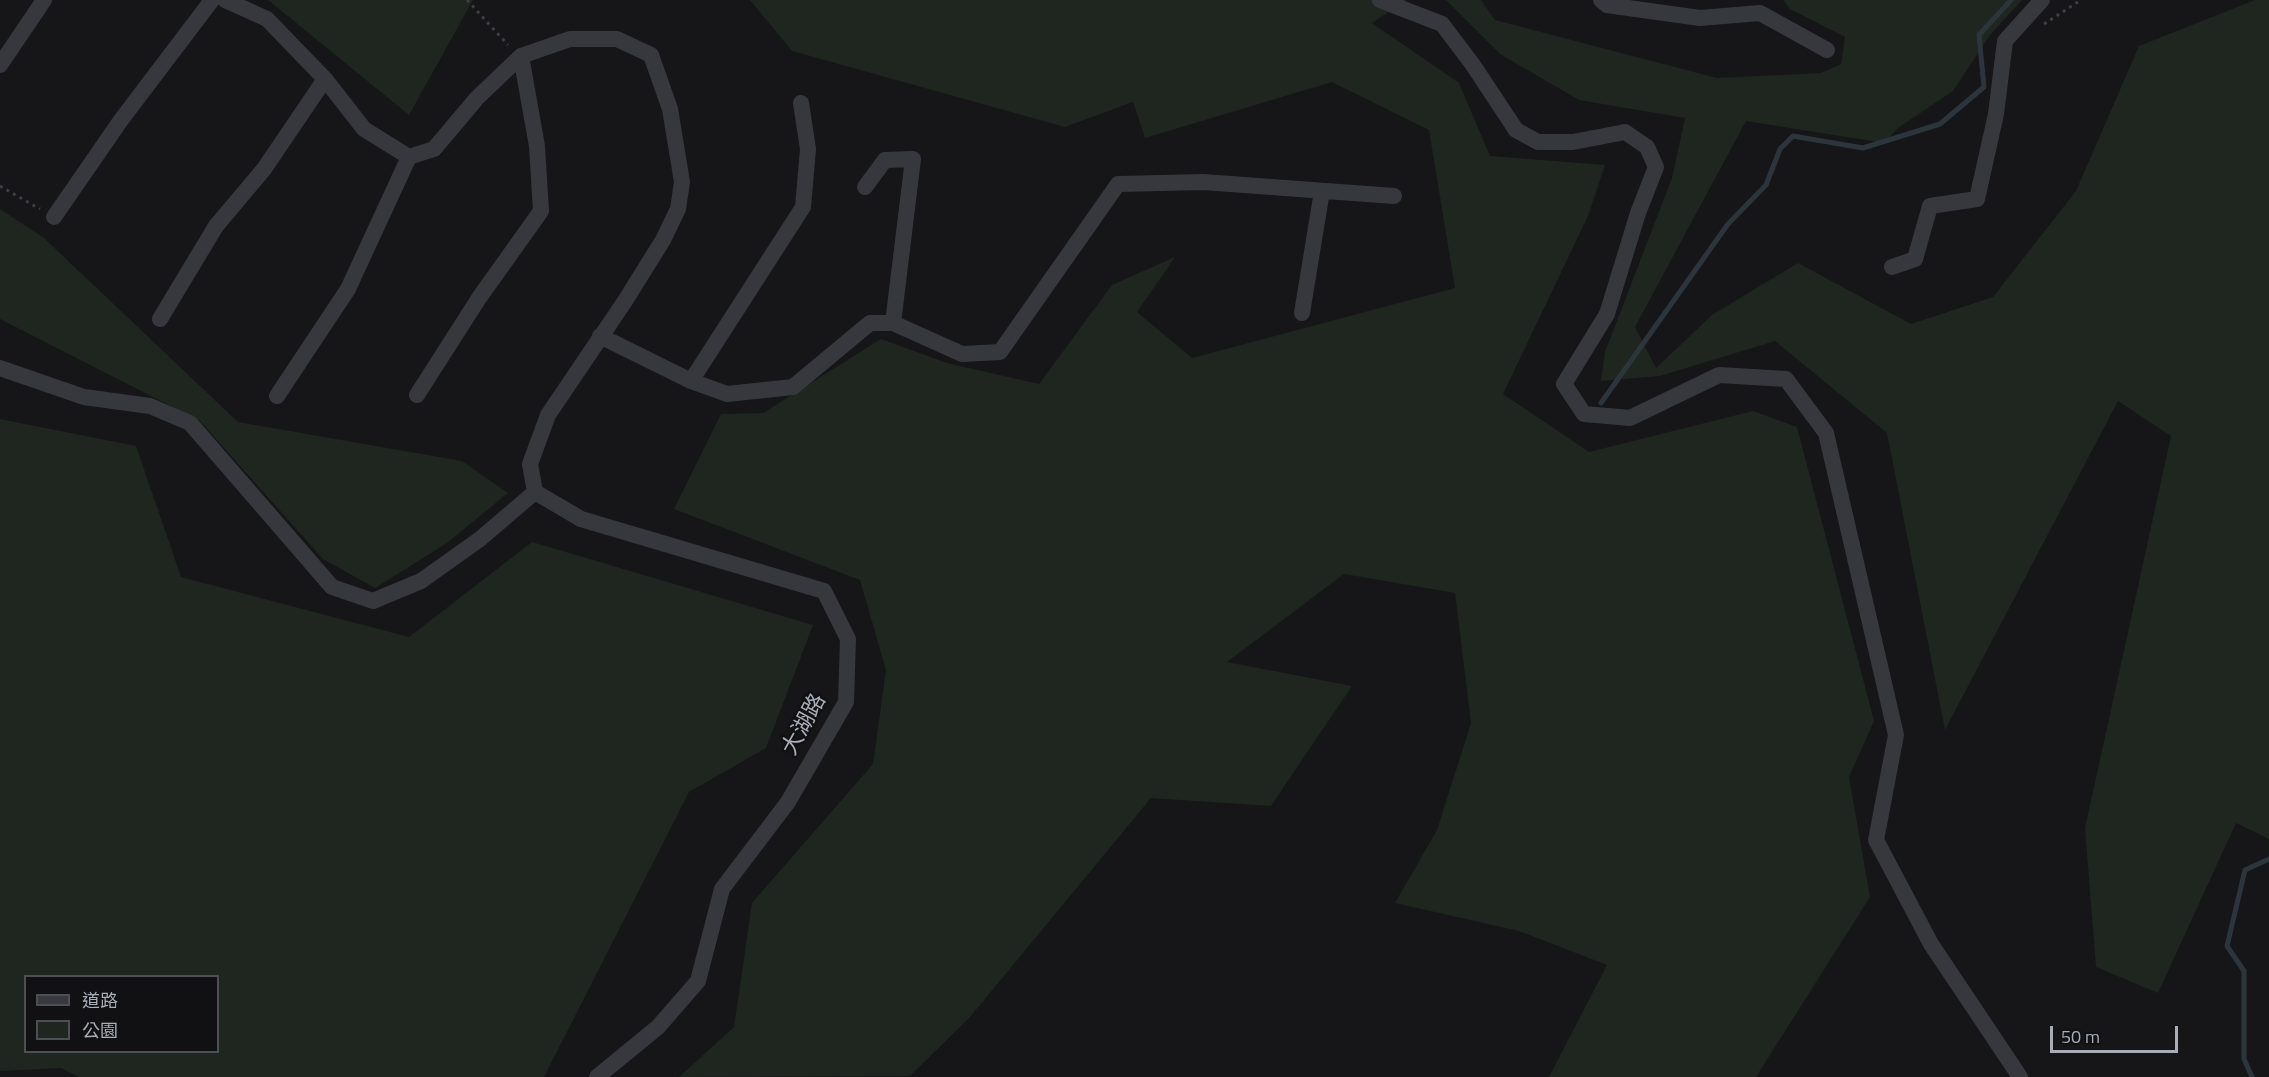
<!DOCTYPE html>
<meta charset="utf-8">
<style>
body{margin:0}
#map{position:relative;width:2269px;height:1077px;overflow:hidden;background:#161618;font-family:"Titillium Web","Noto Sans TC",sans-serif}
canvas{display:block}
.legend{position:absolute;left:24px;top:975px;width:195px;height:78px;box-sizing:border-box;background:#111113;border:2px solid #4d4f55;margin:0;padding:8px 10px;list-style:none;font-size:18px;color:#a8adb8}
.legend li{display:flex;align-items:center;gap:12px;height:30px}
.legend b{width:30px;border:2px solid #4d4f55}
.scale{position:absolute;left:2050px;top:1026px;width:128px;height:27px;box-sizing:border-box;border:3px solid #a8adb8;border-top:0;padding-left:8px;font-size:18px;line-height:21px;white-space:nowrap;color:#a8adb8;-webkit-text-stroke:4px #111113;paint-order:stroke}
</style>
<div id="map">
<canvas width="2269" height="1077"></canvas>
<ul class="legend">
<li><b style="height:8px;background:#37383d"></b>道路</li>
<li><b style="height:16px;background:#1e261f"></b>公園</li>
</ul>
<div class="scale">50 m</div>
</div>
<script>
const ctx = document.querySelector('canvas').getContext('2d');
ctx.lineJoin = 'round';
function fill(path, color) {
  ctx.fillStyle = color;
  ctx.fill(path, 'evenodd');
}
function shape(rows) {
  const path = new Path2D();
  for (const r of rows) {
    path.moveTo(r[0], r[1]);
    for (let i = 2; i < r.length; i += 2) path.lineTo(r[i], r[i + 1]);
  }
  return path;
}
function stroke(path, color, width, dash) {
  ctx.strokeStyle = color;
  ctx.lineWidth = width;
  ctx.lineCap = dash ? 'butt' : 'round';
  ctx.setLineDash(dash || []);
  ctx.stroke(path);
}
function write(font, color, halo, rows, align = 'center') {
  ctx.font = font + ' "Titillium Web","Noto Sans TC",sans-serif';
  ctx.lineWidth = 5;
  ctx.setLineDash([]);
  ctx.textBaseline = 'middle';
  ctx.strokeStyle = halo;
  ctx.fillStyle = color;
  for (const [text, x, y, turn = 0] of rows) {
    ctx.save();
    ctx.translate(x, y);
    ctx.rotate((+turn || 0) * Math.PI / 180);
    ctx.textAlign = isNaN(turn) ? turn : align;
    if (halo) ctx.strokeText(text, 0, 0);
    ctx.fillText(text, 0, 0);
    ctx.restore();
  }
}
fill(shape([
 [268,0,473,0,409,115],
 [750,0,1406,0,1372,23,1459,83,1490,156,1605,165,1588,216,1503,394,1589,452,1753,411,1797,427,1874,721,1849,777,1870,897,1756,1077,1549,1077,1607,965,1519,931,1395,903,1437,830,1471,723,1455,593,1344,574,1227,662,1352,686,1271,806,1151,798,970,1017,910,1076,679,1077,734,1027,752,903,873,764,886,670,860,580,674,509,721,414,763,413,881,339,947,363,1039,384,1112,285,1175,257,1137,312,1192,358,1455,288,1429,130,1332,82,1145,138,1133,102,1065,127,792,51],
 [1446,0,1481,0,1495,20,1717,78,1821,73,1841,64,1845,37,1790,9,1783,0,2022,0,1990,35,1953,91,1898,128,1884,143,1746,121,1635,327,1656,368,1712,315,1798,263,1911,324,1993,297,2076,191,2139,46,2255,0,2269,0,2269,839,2236,823,2158,993,2096,967,2085,828,2171,436,2118,401,1945,730,1887,433,1775,341,1660,376,1601,381,1605,352,1672,178,1685,118,1579,100,1500,54],
 [0,209,44,238,238,422,462,461,508,493,447,543,375,588,323,559,200,421,0,319],
 [0,419,136,446,181,577,409,637,532,542,813,625,766,748,689,792,544,1077,79,1077,61,1068,0,1071],
 [26,976,218,976,218,1052,26,1052]
]), '#1e261f');
stroke(shape([
 [1601,403,1728,224,1766,185,1780,149,1793,136,1863,148,1940,124,1984,87,1979,35,2011,0],
 [2252,1077,2244,1059,2244,971,2227,946,2245,870,2269,859]
]), '#2c353c', 5);
stroke(shape([
 [467,0,508,45],
 [2044,24,2081,0],
 [0,186,40,209]
]), '#3d3f44', 3, [3, 4.5]);
stroke(shape([
 [225,0,267,19,325,79,364,129,409,157,434,149,477,98,521,56,570,39,617,39,651,55,670,109,682,182,678,209,663,240,625,301,548,415,530,464,535,492],
 [1380,0,1442,24,1473,65,1516,130,1538,142,1573,142,1625,132,1647,147,1656,167,1638,213,1607,314,1564,384,1584,414,1630,418,1719,375,1786,379,1826,433,1896,735,1876,840,1931,944,2020,1077],
 [1601,0,1607,5,1700,18,1760,13,1827,50],
 [0,65,44,0],
 [865,187,885,160,913,159,893,323],
 [54,217,121,120,212,0],
 [1892,267,1915,259,1930,206,1977,199,1996,114,2005,41,2042,0],
 [1302,313,1322,191],
 [160,319,216,226,264,169,325,79],
 [600,336,691,381,727,394,793,387,870,323,893,323,962,354,1000,352,1118,184,1203,182,1394,196],
 [0,368,84,397,150,406,190,423,332,587,373,601,421,581,480,539,535,492],
 [691,381,803,207,808,149,801,103],
 [417,395,479,298,541,211,537,146,521,56],
 [277,396,348,289,409,157],
 [535,492,581,519,824,591,848,639,846,702,788,802,722,889,698,981,658,1027,597,1077]
]), '#37383d', 16);
write('22px', '#a8adb8', '#111113', [
 ["大湖路",805,725,-61]
]);
</script>
